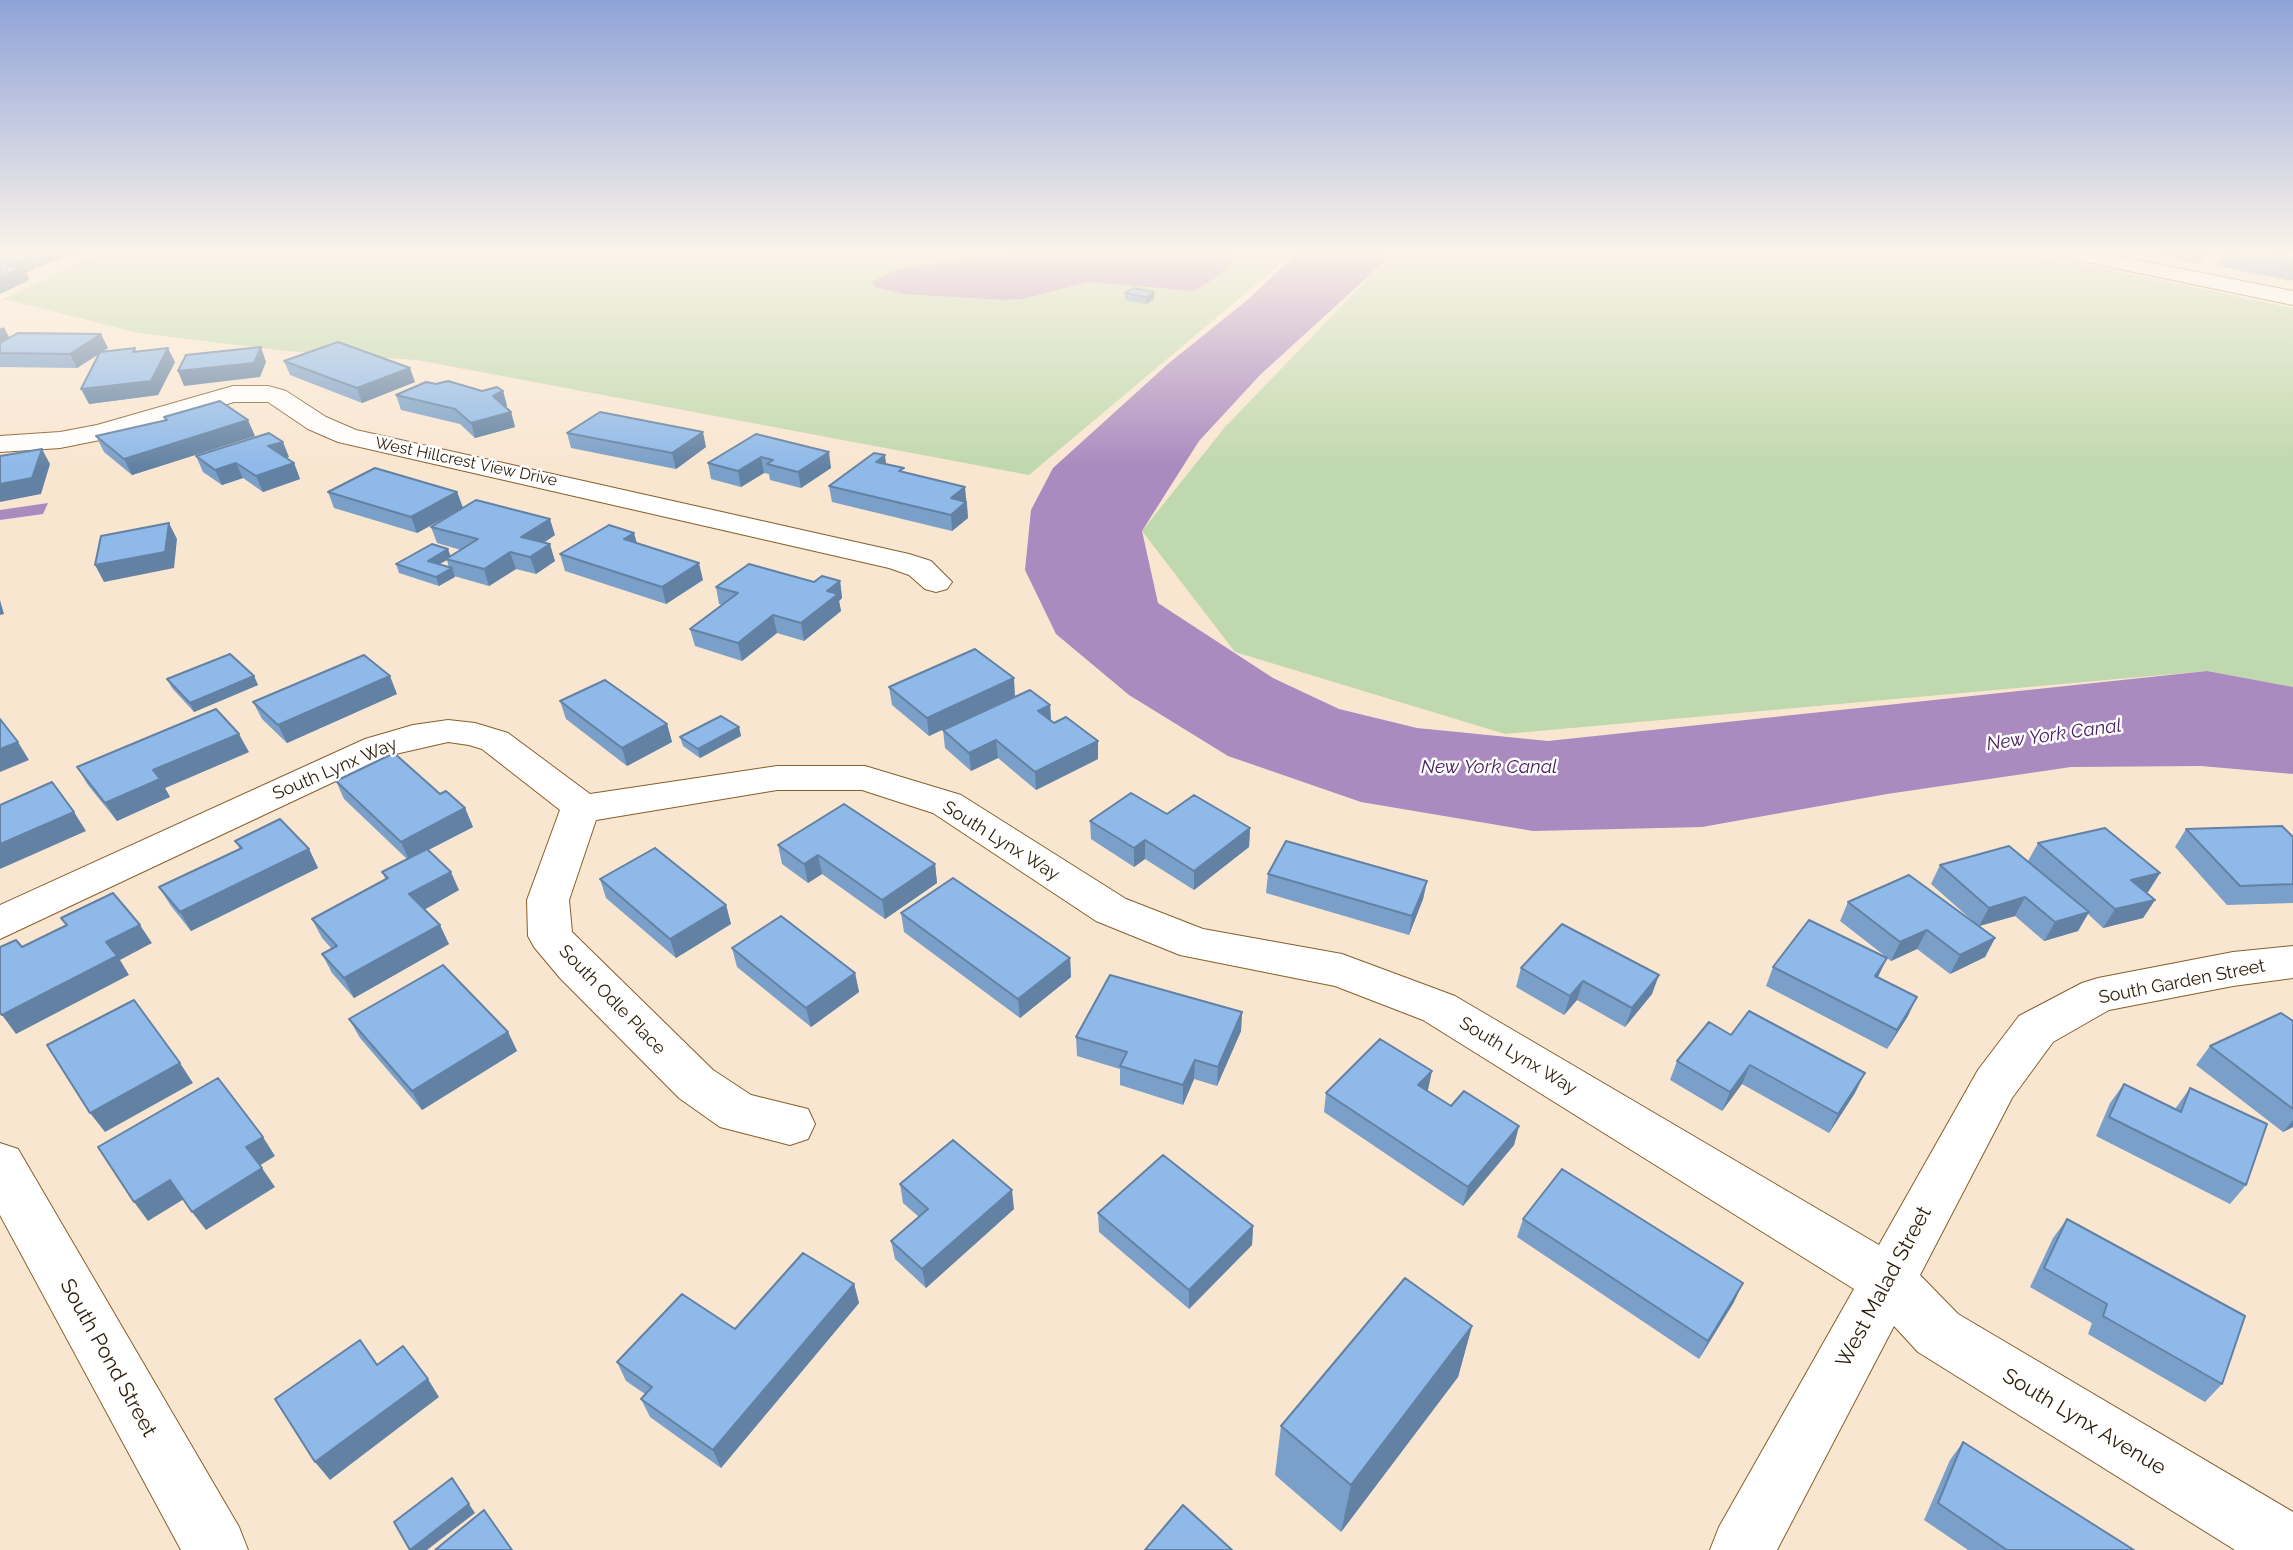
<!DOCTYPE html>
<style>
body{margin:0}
canvas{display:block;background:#f9e6d1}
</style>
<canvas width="2293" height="1550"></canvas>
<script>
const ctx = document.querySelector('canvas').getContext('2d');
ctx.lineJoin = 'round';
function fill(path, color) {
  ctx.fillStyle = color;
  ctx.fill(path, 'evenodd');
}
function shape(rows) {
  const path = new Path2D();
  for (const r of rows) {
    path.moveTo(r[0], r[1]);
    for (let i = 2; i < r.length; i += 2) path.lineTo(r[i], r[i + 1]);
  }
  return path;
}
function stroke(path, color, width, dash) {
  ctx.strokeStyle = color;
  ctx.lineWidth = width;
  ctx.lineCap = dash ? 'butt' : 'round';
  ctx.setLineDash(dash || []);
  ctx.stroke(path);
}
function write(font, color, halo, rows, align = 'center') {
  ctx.font = font + ' Raleway,sans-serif';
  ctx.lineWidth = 5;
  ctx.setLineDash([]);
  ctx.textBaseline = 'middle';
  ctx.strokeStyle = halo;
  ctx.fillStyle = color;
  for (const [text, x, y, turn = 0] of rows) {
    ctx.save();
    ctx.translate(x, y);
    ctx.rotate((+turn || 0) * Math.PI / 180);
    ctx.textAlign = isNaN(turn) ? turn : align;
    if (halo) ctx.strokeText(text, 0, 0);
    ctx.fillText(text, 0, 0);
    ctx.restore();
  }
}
fill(shape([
 [105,250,1297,250,1029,475,417,360,285,351,139,333,3,299],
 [1385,250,2014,250,2293,308,2293,687,2207,671,1505,734,1235,652,1142,531,1225,427,1385,261]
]), '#c0d8ad');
fill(shape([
 [1034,250,1242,250,1219,276,1194,291,1088,282,1022,299,1004,300,904,294,876,287,871,282,899,269],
 [1300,250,1385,250,1385,261,1260,375,1199,441,1142,531,1158,603,1273,678,1339,709,1417,728,1548,741,2207,671,2293,687,2293,774,2201,766,2071,767,1887,794,1702,827,1533,831,1361,802,1228,756,1129,695,1056,634,1025,570,1031,510,1053,468,1169,363,1251,297],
 [48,503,43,514,0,520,0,510]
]), '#aa8abf');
const minor = shape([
 [2048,250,2086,250,2293,291,2293,305,2058,256,2048,250],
 [233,386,268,386,286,391,326,417,356,430,909,554,931,561,952,582,947,589,936,592,925,589,909,575,889,568,338,442,308,429,268,402,234,402,110,438,60,448,0,452,0,436,60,432,97,425,233,386],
 [448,720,475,723,508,733,590,794,777,766,865,766,961,795,1126,899,1203,929,1342,954,1455,996,1879,1245,1978,1070,2019,1016,2082,983,2098,978,2233,952,2293,946,2293,978,2233,986,2109,1010,2053,1042,2012,1098,1920,1275,1958,1314,2293,1512,2293,1550,2235,1550,1918,1352,1894,1326,1777,1550,1710,1550,1719,1527,1854,1289,1423,1020,1335,986,1180,955,1096,921,933,813,862,790,777,790,596,820,569,900,572,932,713,1070,751,1095,808,1109,815,1124,808,1139,790,1145,720,1127,679,1098,560,978,534,947,528,936,527,900,560,810,482,749,469,745,448,742,391,755,0,939,0,905,365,739,413,725,448,720],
 [0,1143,18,1149,239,1527,248,1550,181,1550,0,1215,0,1143]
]);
stroke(minor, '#875f28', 2);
fill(minor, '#fff');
fill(shape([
 [0,250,91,250,75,257,62,257,40,267,35,267,36,268,26,273,29,280,0,294],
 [2135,250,2208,250,2205,255,2197,264],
 [2223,253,2293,257,2293,279,2291,281,2217,266],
 [1125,293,1154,299,1146,304,1125,300],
 [0,327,10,338,108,348,103,352,135,348,136,351,175,362,158,395,89,404,99,354,77,368,0,367],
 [284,361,415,382,362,403,290,375],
 [436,384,482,391,503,391,507,406,505,407,511,412,515,427,475,438,460,424,401,410,396,395],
 [164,417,255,436,132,475,104,452,96,436,166,420],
 [567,433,706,447,676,469,571,448],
 [756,434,831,468,801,488,770,480,769,474,764,473,741,487,711,479,708,463],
 [196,456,289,457,286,458,294,463,300,479,263,492,243,478,222,485,203,472],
 [886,464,967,503,968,518,952,531,832,502,829,486],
 [328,492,457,492,463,508,417,533,334,508],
 [431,527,555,535,544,543,555,561,536,574,516,569,489,586,454,576,439,586,399,573,396,564,451,556,461,550,437,543],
 [447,560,449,568,439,564],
 [637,544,703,580,666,604,565,571,560,554],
 [840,581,842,598,839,601,841,611,804,641,777,633,742,661,695,646,690,629,722,605,719,604,716,587],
 [254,676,258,685,194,712,172,688,167,679],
 [889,687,1015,696,929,736,892,705],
 [397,694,287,743,262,719,253,702],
 [560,701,667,724,672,742,627,766,566,719],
 [1050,705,1051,720,1054,723,1098,741,1098,759,1036,790,998,758,971,771,945,748,943,730],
 [739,727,741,736,700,758,683,746,680,737],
 [249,752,165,788,170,797,117,821,88,785,77,767],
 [336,781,440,794,465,808,473,827,428,850,459,890,424,910,449,944,354,998,332,973,322,954,332,949,322,938,312,919,386,880,382,872,407,859,344,799],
 [1167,814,1250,828,1249,847,1194,890,1145,859,1134,867,1091,839,1090,821],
 [2186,829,2293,837,2293,903,2227,905,2175,847],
 [235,841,309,849,318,868,191,931,171,906,159,887,240,849],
 [2038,843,2160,873,2148,892,2146,893,2155,900,2143,918,2103,928,2088,914,2078,931,2044,941,2015,916,1979,926,1995,938,1985,957,1950,974,1917,949,1891,961,1887,958,1877,978,1908,1016,1887,1049,1766,986,1773,967,1885,956,1840,921,1848,902,1975,923,1931,884,1940,865,2028,861],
 [778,845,935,864,937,883,885,919,822,874,808,883,782,864],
 [1268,874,1427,881,1423,899,1409,935,1266,893],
 [600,879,726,905,731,924,676,958,606,898],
 [901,913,1070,958,1071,977,1020,1018,904,932],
 [732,948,855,973,859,992,811,1027,737,967],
 [1521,968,1652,994,1625,1027,1577,1000,1564,1015,1516,987],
 [1242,1012,1241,1031,1217,1086,1194,1079,1183,1105,1120,1085,1120,1069,1077,1056,1076,1037],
 [349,1019,508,1032,517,1051,422,1110,360,1038],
 [2293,1021,2293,1127,2283,1132,2196,1065,2210,1046],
 [1731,1035,1855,1093,1829,1133,1742,1084,1722,1111,1670,1080,1677,1061],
 [2124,1084,2175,1109,2190,1088,2246,1185,2230,1204,2096,1136,2110,1103],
 [1428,1090,1427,1091,1451,1106,1519,1126,1514,1145,1463,1206,1324,1112,1326,1093],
 [900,1184,1014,1209,926,1288,895,1259,891,1241,919,1217,903,1203],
 [1098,1213,1253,1226,1252,1245,1189,1309,1099,1232],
 [1523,1219,1734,1302,1699,1359,1517,1237],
 [2067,1219,2222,1384,2205,1402,2088,1334,2092,1323,2030,1287,2053,1238],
 [854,1284,859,1303,721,1468,650,1417,641,1399,645,1394,626,1381,617,1362,735,1329],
 [1472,1326,1458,1377,1341,1532,1275,1475,1281,1426],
 [1963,1442,2134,1550,1968,1550,1924,1520,1950,1460]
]), '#7a9fc8');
fill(shape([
 [44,250,59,250,62,257,40,267,34,254],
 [71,250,91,250,75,257],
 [2204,250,2208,250,2205,255,2197,264],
 [30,256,36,268,26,273,29,280,0,294,0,277,7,266],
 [1154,292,1154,299,1146,304,1146,297],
 [4,327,11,341,0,347,0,329],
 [101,334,108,348,77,368,70,354],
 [261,347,266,362,260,377,184,386,178,371],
 [168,348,175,362,158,395,89,404,81,389],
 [410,368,415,382,362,403,357,388],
 [503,391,507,406,497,411,493,396],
 [511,412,515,427,475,438,471,423],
 [248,420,255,436,132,475,124,459],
 [703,432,706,447,676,469,672,453],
 [283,442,289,457,275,462,268,446],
 [42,449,50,464,41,494,0,502,0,484],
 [829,452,831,468,801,488,798,472],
 [885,455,887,471,876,462],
 [761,457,764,473,741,487,738,471],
 [236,463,243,478,222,485,215,470],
 [294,463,300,479,263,492,256,476],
 [965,487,968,518,952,531,951,515,951,498],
 [457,492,463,508,417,533,411,517],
 [550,519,555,535,526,553,521,537],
 [169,523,177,539,174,568,104,582,95,565],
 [634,533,639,550,624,539],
 [550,544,555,561,536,574,530,557],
 [448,549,451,557,446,559,447,560,431,569,428,561],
 [510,552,516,569,489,586,484,569],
 [699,563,703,580,666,604,662,587],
 [452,568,455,577,439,586,436,577],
 [840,581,842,598,839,601,841,611,804,641,801,623,827,591],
 [0,600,4,614,0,615],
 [773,615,777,633,742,661,738,643],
 [254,676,258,685,194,712,190,703],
 [390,676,397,694,287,743,278,725],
 [1014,678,1015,696,929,736,927,718],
 [1050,705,1051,723,1038,711],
 [667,724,672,742,627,766,622,748],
 [739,727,741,736,700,758,698,749],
 [239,734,249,752,165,788,170,797,117,821,105,803,153,770],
 [996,740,998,758,971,771,969,753],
 [1098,741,1098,759,1036,790,1035,772],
 [18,742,29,760,0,772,0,749],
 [465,808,473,827,409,860,401,842],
 [74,812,86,831,0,869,0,844],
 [1250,828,1249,847,1194,890,1194,871],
 [1145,840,1145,859,1134,867,1134,848],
 [309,849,318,868,191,931,180,912],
 [818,855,822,874,808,883,804,864],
 [935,864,937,883,885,919,882,900],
 [451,872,459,890,418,913,409,894],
 [2160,873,2148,892,2120,899,2131,880],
 [1427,881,1423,899,1409,935,1412,916],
 [2025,897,2015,916,1979,926,1989,908],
 [2155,900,2143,918,2103,928,2115,909],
 [726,905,731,924,676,958,670,939],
 [2089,912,2078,931,2044,941,2055,922],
 [140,925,152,943,120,960,129,975,16,1034,2,1015,106,942],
 [440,925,449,944,354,998,344,978],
 [1927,930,1917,949,1891,961,1900,942],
 [1995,938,1985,957,1950,974,1960,955],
 [1070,958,1071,977,1020,1018,1018,999],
 [1887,958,1878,977,1866,995,1875,976],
 [855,973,859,992,811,1027,806,1008],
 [1659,975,1652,994,1625,1027,1632,1008],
 [1583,981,1577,1000,1564,1015,1570,996],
 [1917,997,1908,1016,1887,1049,1897,1030],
 [1242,1012,1241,1031,1217,1086,1218,1067],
 [508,1032,517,1051,422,1110,412,1091],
 [1195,1060,1194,1079,1183,1105,1183,1085],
 [180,1063,193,1083,105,1132,90,1113],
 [1750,1065,1742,1084,1722,1111,1730,1092],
 [1432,1071,1428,1090,1415,1104,1418,1085],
 [1865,1073,1855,1093,1829,1133,1838,1114],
 [2293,1120,2293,1127,2283,1132],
 [1519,1126,1514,1145,1463,1206,1468,1187],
 [263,1137,275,1156,259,1166,246,1147],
 [262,1168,275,1187,206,1230,192,1212],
 [170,1180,184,1199,148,1221,134,1202],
 [1012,1190,1014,1209,926,1288,922,1269],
 [1253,1226,1252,1245,1189,1309,1189,1290],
 [1743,1283,1734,1302,1699,1359,1708,1341],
 [854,1284,859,1303,721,1468,713,1450],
 [1472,1326,1458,1377,1341,1532,1351,1485],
 [428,1379,439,1397,330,1480,315,1462],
 [452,1478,475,1513,427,1550,410,1550]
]), '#6382a3');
const building = shape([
 [0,250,44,250,34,254,0,253,0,250],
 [2226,250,2255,250,2293,257,2293,267,2223,253,2226,250],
 [0,254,30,256,7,266,23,267,0,277,0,254],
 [1134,288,1154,292,1146,297,1125,293,1134,288],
 [18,333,101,334,70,354,0,353,0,343,18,333],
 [338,342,410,368,357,388,284,361,338,342],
 [261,347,254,363,178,371,186,355,261,347],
 [135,348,133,352,168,348,151,381,81,389,100,352,135,348],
 [448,381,482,391,497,387,503,391,493,396,511,412,471,423,455,409,396,395,426,382,436,384,448,381],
 [220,401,248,420,124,459,96,436,167,420,164,417,220,401],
 [600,412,703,432,672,453,567,433,600,412],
 [269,433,283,442,268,446,294,463,256,476,236,463,215,470,196,456,269,433],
 [756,434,829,452,798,472,767,464,773,460,761,457,738,471,708,463,756,434],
 [42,449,32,478,0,484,0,456,42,449],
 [874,453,885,455,876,462,904,468,899,471,965,487,951,498,966,502,951,515,829,486,874,453],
 [375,468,457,492,411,517,328,492,375,468],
 [476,500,550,519,521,537,550,544,530,557,510,552,484,569,446,559,478,539,431,527,476,500],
 [169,523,165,552,95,565,101,536,169,523],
 [609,525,634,533,624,539,699,563,662,587,560,554,609,525],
 [432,544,448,549,428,561,452,568,436,577,396,564,432,544],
 [749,564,814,582,822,576,840,581,827,591,838,594,801,623,773,615,738,643,690,629,738,593,716,587,749,564],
 [975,649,1014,678,927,718,889,687,975,649],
 [230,654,254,676,190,703,167,679,230,654],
 [364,655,390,676,278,725,253,702,364,655],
 [605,680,667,724,622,748,560,701,605,680],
 [1030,690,1050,705,1038,711,1054,723,1066,717,1098,741,1035,772,996,740,969,753,943,730,1030,690],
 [216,709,239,734,153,770,160,779,105,803,77,767,216,709],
 [721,716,739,727,698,749,680,737,721,716],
 [0,719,18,742,0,749,0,719],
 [394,753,440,794,446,791,465,808,401,842,336,781,394,753],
 [52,782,74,812,0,844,0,805,52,782],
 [1131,793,1167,814,1194,795,1250,828,1194,871,1145,840,1134,848,1090,821,1131,793],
 [844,804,935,864,882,900,818,855,804,864,778,845,844,804],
 [280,819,309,849,180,912,159,887,242,848,235,841,280,819],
 [2282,826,2293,837,2293,884,2240,886,2186,829,2282,826],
 [2105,828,2160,873,2131,880,2155,900,2115,909,2038,843,2105,828],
 [1286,841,1427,881,1412,916,1268,874,1286,841],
 [2009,846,2089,912,2055,922,2025,897,1989,908,1940,865,2009,846],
 [655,848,726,905,670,939,600,879,655,848],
 [427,849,451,872,409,894,440,925,344,978,322,954,337,946,312,919,388,878,382,872,427,849],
 [1909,875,1995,938,1960,955,1927,930,1900,942,1848,902,1909,875],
 [953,878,1070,958,1018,999,901,913,953,878],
 [113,893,140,925,106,942,117,956,2,1015,0,1013,0,947,16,940,22,947,67,925,61,918,113,893],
 [781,916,855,973,806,1008,732,948,781,916],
 [1809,920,1887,958,1875,976,1917,997,1897,1030,1773,967,1809,920],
 [1562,924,1659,975,1632,1008,1583,981,1570,996,1521,968,1562,924],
 [443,965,508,1032,412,1091,349,1019,443,965],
 [1110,975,1242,1012,1218,1067,1195,1060,1183,1085,1120,1066,1127,1052,1076,1037,1110,975],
 [134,1000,180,1063,90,1113,47,1045,134,1000],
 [1749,1011,1865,1073,1838,1114,1750,1065,1730,1092,1677,1061,1709,1022,1731,1035,1749,1011],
 [2281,1013,2293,1021,2293,1109,2210,1046,2281,1013],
 [1380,1039,1432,1071,1418,1085,1451,1106,1464,1091,1519,1126,1468,1187,1326,1093,1380,1039],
 [218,1078,263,1137,246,1147,262,1168,192,1212,170,1180,134,1202,98,1147,218,1078],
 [2124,1084,2181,1112,2190,1088,2267,1124,2246,1185,2109,1117,2124,1084],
 [953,1140,1012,1190,922,1269,891,1241,928,1209,900,1184,953,1140],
 [1163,1155,1253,1226,1189,1290,1098,1213,1163,1155],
 [1562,1169,1743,1283,1708,1341,1523,1219,1562,1169],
 [2067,1219,2245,1316,2222,1384,2103,1316,2107,1304,2044,1268,2067,1219],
 [803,1253,854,1284,713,1450,641,1399,652,1387,617,1362,682,1294,735,1329,803,1253],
 [1405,1278,1472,1326,1351,1485,1281,1426,1405,1278],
 [360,1340,377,1365,403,1346,428,1379,315,1462,275,1399,360,1340],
 [1963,1442,2134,1550,2007,1550,1938,1503,1963,1442],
 [452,1478,469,1504,410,1550,394,1522,452,1478],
 [1183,1505,1232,1550,1145,1550,1183,1505],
 [484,1510,512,1550,435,1550,484,1510]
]);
fill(building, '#8eb9e9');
stroke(building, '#6382a3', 2);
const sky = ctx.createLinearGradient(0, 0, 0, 467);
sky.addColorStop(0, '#8fa3d8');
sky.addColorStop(0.54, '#fcf4ea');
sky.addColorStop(1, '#fcf4ea00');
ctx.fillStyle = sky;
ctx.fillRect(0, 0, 2293, 467);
write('16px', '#2d1d06', '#fff', [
 ["West Hillcrest View Drive",466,462,12]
]);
write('18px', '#2d1d06', '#fff', [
 ["South Lynx Way",335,769,-23],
 ["South Lynx Way",1001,841,32],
 ["South Garden Street",2182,982,-11],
 ["South Odle Place",612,1000,46],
 ["South Lynx Way",1518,1056,31]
]);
write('italic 19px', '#4c2262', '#fff', [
 ["New York Canal",2054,735,-8],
 ["New York Canal",1489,767]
]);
write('21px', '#2d1d06', '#fff', [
 ["West Malad Street",1884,1287,-62],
 ["South Pond Street",108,1358,61],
 ["South Lynx Avenue",2084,1422,31]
]);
</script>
